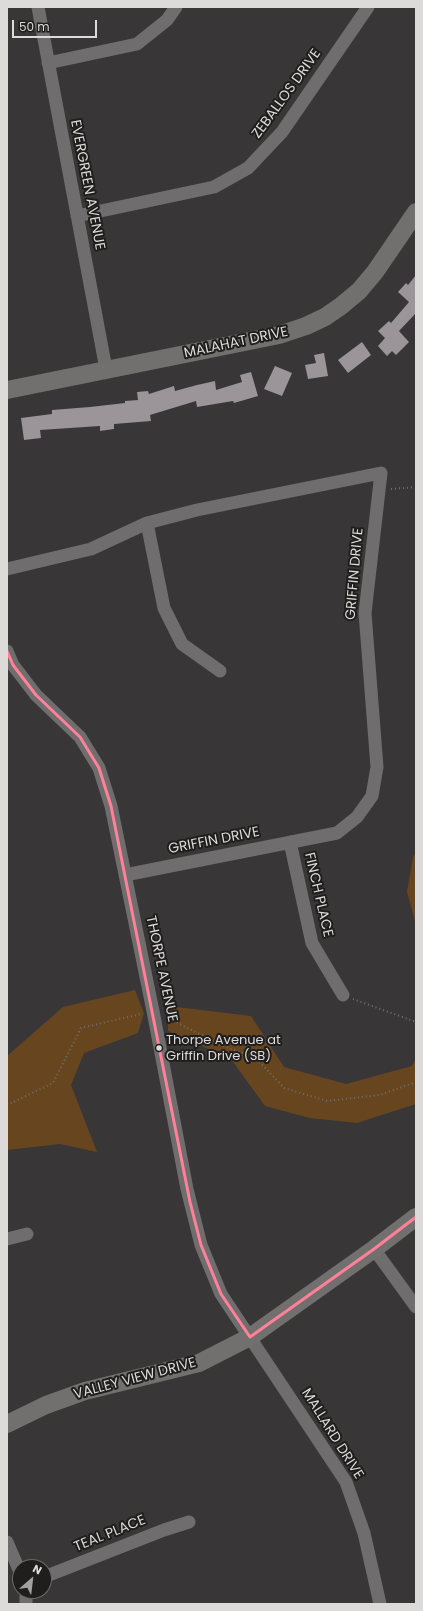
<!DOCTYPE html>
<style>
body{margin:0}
#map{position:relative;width:423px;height:1611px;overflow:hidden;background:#393637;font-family:Poppins,sans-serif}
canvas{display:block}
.frame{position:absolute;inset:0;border:8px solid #dddada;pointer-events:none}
.north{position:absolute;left:12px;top:1559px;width:40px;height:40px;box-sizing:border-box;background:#201d1d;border:1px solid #6c6969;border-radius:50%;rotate:28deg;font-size:11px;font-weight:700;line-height:16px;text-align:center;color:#dddada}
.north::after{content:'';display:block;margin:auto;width:14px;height:18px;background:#a4a1a1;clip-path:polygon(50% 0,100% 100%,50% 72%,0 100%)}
.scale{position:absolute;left:12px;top:20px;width:85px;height:18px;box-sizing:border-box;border:2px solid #dddada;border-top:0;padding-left:5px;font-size:12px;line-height:14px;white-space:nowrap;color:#dddada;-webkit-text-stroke:3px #201d1d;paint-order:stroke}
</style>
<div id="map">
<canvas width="423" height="1611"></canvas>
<div class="frame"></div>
<div class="north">N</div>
<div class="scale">50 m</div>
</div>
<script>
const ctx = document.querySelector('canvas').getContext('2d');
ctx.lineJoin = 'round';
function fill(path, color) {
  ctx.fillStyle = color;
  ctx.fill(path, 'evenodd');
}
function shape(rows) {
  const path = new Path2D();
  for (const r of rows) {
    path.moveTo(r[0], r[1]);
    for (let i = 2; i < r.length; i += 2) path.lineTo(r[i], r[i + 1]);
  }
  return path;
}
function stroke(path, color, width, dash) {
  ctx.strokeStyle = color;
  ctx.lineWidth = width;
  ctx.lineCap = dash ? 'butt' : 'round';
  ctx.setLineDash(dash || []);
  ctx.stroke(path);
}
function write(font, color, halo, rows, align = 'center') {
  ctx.font = font + ' Poppins,sans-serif';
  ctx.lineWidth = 4;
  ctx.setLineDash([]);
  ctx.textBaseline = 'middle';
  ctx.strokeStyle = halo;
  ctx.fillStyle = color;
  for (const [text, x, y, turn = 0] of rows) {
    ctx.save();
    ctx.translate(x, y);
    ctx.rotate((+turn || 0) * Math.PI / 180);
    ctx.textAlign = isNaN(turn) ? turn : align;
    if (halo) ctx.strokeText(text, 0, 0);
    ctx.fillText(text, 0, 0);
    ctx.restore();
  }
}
fill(shape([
 [416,853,416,925,407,892,413,857],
 [135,990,144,1013,138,1033,84,1053,71,1085,97,1152,60,1144,7,1150,7,1056,63,1007],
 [168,1006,251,1016,284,1067,346,1084,412,1066,416,1058,416,1104,357,1123,310,1118,265,1106,231,1059,168,1031]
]), '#67461f');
fill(shape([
 [416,275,416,313,399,331,409,342,396,355,392,351,387,356,378,346,385,338,378,331,389,321,391,323,409,302,398,292,406,283,408,285],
 [362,342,371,355,348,373,338,360],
 [324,353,328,376,308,379,305,365,316,363,314,355],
 [275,366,292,373,282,396,264,389],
 [251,372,258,396,234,403,233,401,197,407,196,401,150,415,151,421,114,424,114,429,100,431,100,426,40,430,41,438,24,440,21,418,52,414,52,410,90,407,125,403,125,401,138,400,137,392,148,391,149,394,174,386,175,391,197,385,215,381,216,390,242,382,240,375]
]), '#9b9498');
stroke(shape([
 [391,489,416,487],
 [353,999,416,1022],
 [166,1017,221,1045,256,1058,284,1088,327,1101,380,1095,416,1082],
 [7,1105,53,1083,81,1028,141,1014]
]), '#727171', 2, [1, 3]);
stroke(shape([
 [38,7,106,369],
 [48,63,137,44,167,20,176,7],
 [77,216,214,187,248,168,282,132,368,7],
 [147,523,164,608,182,644,220,671],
 [7,569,91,549,147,523,197,510,381,473,365,613,377,767,372,796,357,817,337,833,125,875],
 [7,651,13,665,36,695,80,737,99,768,111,806,153,1011,187,1189,201,1245,221,1294,346,1482,364,1533,380,1604],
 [290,842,312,943,343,995],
 [7,1239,27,1234],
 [374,1249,416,1307],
 [7,1542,20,1572],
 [44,1577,164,1530,189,1522],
 [26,1591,26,1604]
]), '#6f6d6d', 13);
stroke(shape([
 [7,390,279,335,306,326,325,317,341,306,359,291,375,272,416,212],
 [7,1424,46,1405,85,1391,199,1363,250,1337,374,1249,416,1217]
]), '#71706f', 18);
stroke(shape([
 [7,651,13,665,36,695,80,737,99,768,111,806,190,1202,201,1245,221,1294,250,1337,374,1249,416,1217]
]), '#ff8098', 3);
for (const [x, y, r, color] of [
 [159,1048,3.5,"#dddada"]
]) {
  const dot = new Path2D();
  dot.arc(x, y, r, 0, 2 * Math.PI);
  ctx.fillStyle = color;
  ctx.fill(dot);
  stroke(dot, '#201d1d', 1.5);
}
write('13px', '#dddada', '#201d1d', [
 ["Thorpe Avenue at",166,1041],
 ["Griffin Drive (SB)",166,1057]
], 'left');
write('14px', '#dddada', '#201d1d', [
 ["ZEBALLOS DRIVE",287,94,-54],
 ["EVERGREEN AVENUE",87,185,79],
 ["MALAHAT DRIVE",236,343,-12],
 ["GRIFFIN DRIVE",355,574,-85],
 ["GRIFFIN DRIVE",214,841,-11],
 ["FINCH PLACE",318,895,77],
 ["THORPE AVENUE",161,969,78],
 ["VALLEY VIEW DRIVE",135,1379,-15],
 ["MALLARD DRIVE",332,1434,58],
 ["TEAL PLACE",110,1534,-22]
]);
</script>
